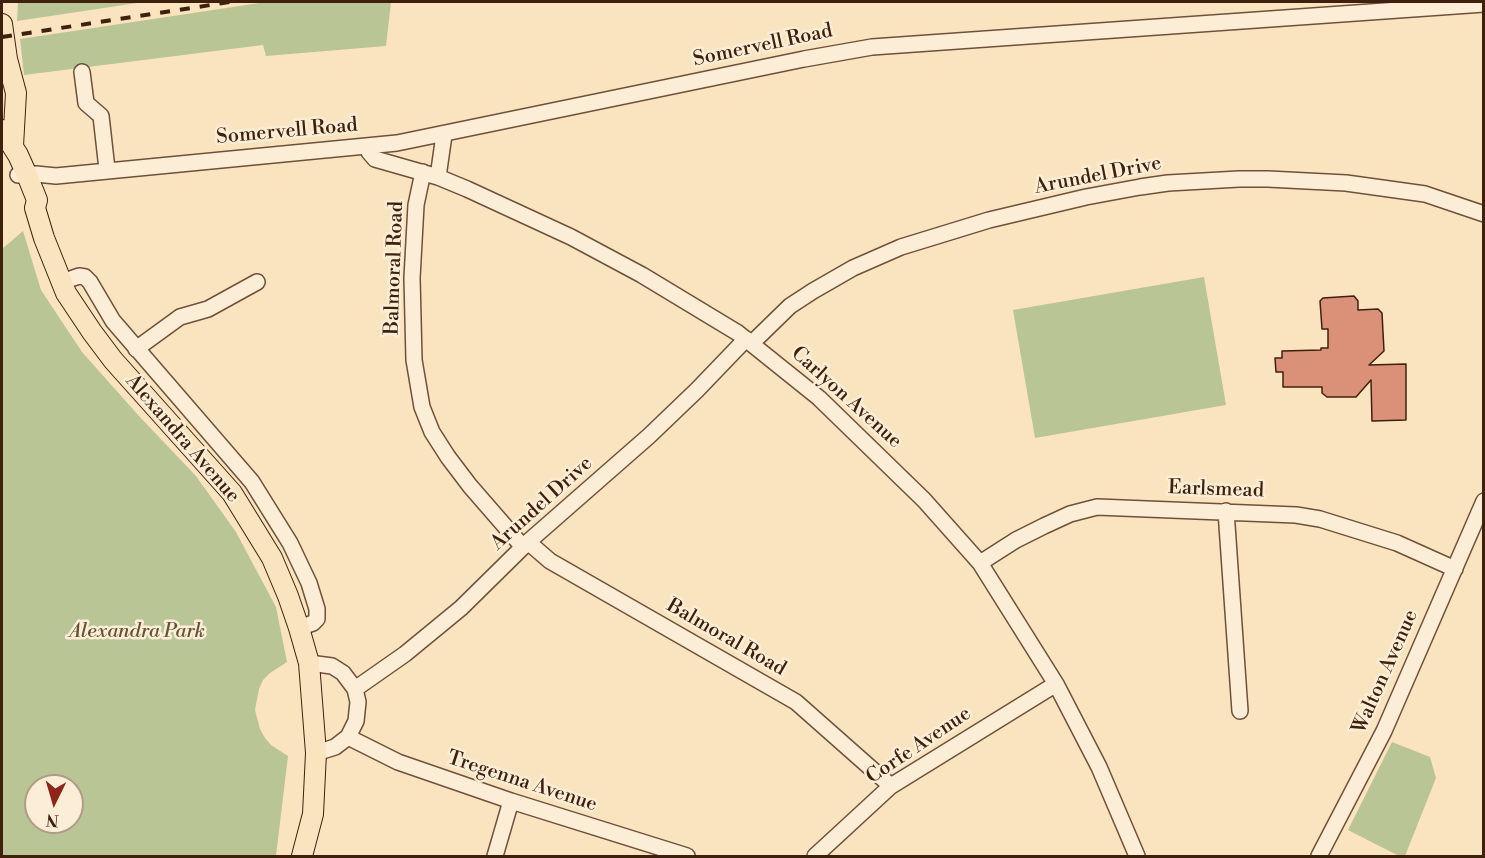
<!DOCTYPE html>
<style>
body{margin:0}
#map{position:relative;width:1485px;height:858px;overflow:hidden;background:#fae4c0;font-family:"Libre Bodoni",serif}
canvas{display:block}
.frame{position:absolute;inset:0;border:3px solid #3f200c;pointer-events:none}
.north{position:absolute;left:24px;top:774px;width:60px;height:60px;box-sizing:border-box;background:#fcedd6;border:2px solid #b09b85;border-radius:50%;rotate:185deg;font-size:16px;font-weight:700;line-height:24px;text-align:center;color:#3f200c}
.north::after{content:'';display:block;margin:auto;width:21px;height:27px;background:#8f2418;clip-path:polygon(50% 0,100% 100%,50% 72%,0 100%)}
</style>
<div id="map">
<canvas width="1485" height="858"></canvas>
<div class="frame"></div>
<div class="north">N</div>
</div>
<script>
const ctx = document.querySelector('canvas').getContext('2d');
ctx.lineJoin = 'round';
function fill(path, color) {
  ctx.fillStyle = color;
  ctx.fill(path, 'evenodd');
}
function shape(rows) {
  const path = new Path2D();
  for (const r of rows) {
    path.moveTo(r[0], r[1]);
    for (let i = 2; i < r.length; i += 2) path.lineTo(r[i], r[i + 1]);
  }
  return path;
}
function stroke(path, color, width, dash) {
  ctx.strokeStyle = color;
  ctx.lineWidth = width;
  ctx.lineCap = dash ? 'butt' : 'round';
  ctx.setLineDash(dash || []);
  ctx.stroke(path);
}
function write(font, color, halo, rows, align = 'center') {
  ctx.font = font + ' "Libre Bodoni",serif';
  ctx.lineWidth = 5;
  ctx.setLineDash([]);
  ctx.textBaseline = 'middle';
  ctx.strokeStyle = halo;
  ctx.fillStyle = color;
  for (const [text, x, y, turn = 0] of rows) {
    ctx.save();
    ctx.translate(x, y);
    ctx.rotate((+turn || 0) * Math.PI / 180);
    ctx.textAlign = isNaN(turn) ? turn : align;
    if (halo) ctx.strokeText(text, 0, 0);
    ctx.fillText(text, 0, 0);
    ctx.restore();
  }
}
fill(shape([
 [18,2,144,2,17,21],
 [266,2,391,2,386,46,266,56,263,45,24,75,20,39],
 [23,231,41,290,82,352,139,416,196,476,236,532,276,607,287,662,270,673,263,680,259,689,255,710,260,729,265,738,271,745,288,756,276,856,2,856,2,249],
 [36,786,72,786,72,822,36,822],
 [1204,277,1226,405,1035,438,1013,310],
 [1392,742,1430,757,1436,778,1405,856,1399,856,1348,830]
]), '#bac596');
const building = shape([
 [1354,296,1358,301,1358,310,1378,309,1382,313,1384,351,1369,365,1406,364,1406,420,1372,421,1371,380,1356,397,1327,397,1322,393,1322,387,1283,387,1283,372,1276,372,1275,358,1282,358,1282,351,1321,350,1321,348,1328,348,1328,329,1322,329,1320,301,1323,298,1354,296]
]);
fill(building, '#da9178');
stroke(building, '#3f200c', 1.5);
const minor = shape([
 [82,72,86,103,101,116,107,169],
 [367,146,369,152,375,159,438,177,467,189,571,237,642,275,738,333,819,398,924,500,980,563,1056,684,1099,767,1137,856],
 [423,172,416,205,412,278,414,360,422,407,432,432,448,457,470,486,523,547],
 [18,175,36,174,56,176,397,143,804,59,872,47,1484,4],
 [438,177,444,135],
 [62,282,79,276,85,277,90,282,113,321,252,482,290,543,309,583,317,609,317,619,313,623,299,628],
 [752,343,790,306,813,291,853,268,901,247,989,220,1086,197,1140,187,1168,183,1239,179,1268,179,1346,183,1425,194,1484,214],
 [136,349,180,317,208,309,257,282],
 [1226,511,1240,711],
 [528,542,550,561,796,702,891,786],
 [980,563,1016,540,1044,526,1070,514,1097,507,1296,515,1320,519,1397,543,1455,569],
 [309,663,332,666,343,673,355,689,358,702,356,721,348,737,335,747,316,753],
 [355,689,405,654,461,608,528,542,649,436,697,390,746,339],
 [348,737,398,762,511,801,687,856],
 [495,856,511,801],
 [815,856,891,786,1056,684],
 [1319,856,1384,731,1484,501]
]);
const major = shape([
 [2,24,7,59,7,72],
 [7,59,16,93,13,146],
 [2,130,18,155,27,175,37,200,35,208,44,238,66,293,92,332,113,360,232,493,272,558,288,596,299,628,309,663,316,753,313,814,302,856]
]);
stroke(minor, '#6e5139', 18);
stroke(major, '#3f200c', 22);
stroke(minor, '#fcedd6', 15);
stroke(major, '#fae4c0', 20);
stroke(shape([
 [2,37,230,2]
]), '#3f200c', 4, [10, 10]);
write('20px', '#3f200c', '#fcedd6', [
 ["Somervell Road",763,46,-12],
 ["Somervell Road",287,132,-5],
 ["Arundel Drive",1098,176,-11],
 ["Balmoral Road",395,268,-88],
 ["Carlyon Avenue",846,398,42],
 ["Alexandra Avenue",182,439,49],
 ["Earlsmead",1216,490,2],
 ["Arundel Drive",542,504,-42],
 ["Balmoral Road",726,638,30],
 ["Walton Avenue",1386,672,-66],
 ["Corfe Avenue",919,746,-34],
 ["Tregenna Avenue",522,782,18]
]);
write('italic 20px', '#645235', '#fcedd6', [
 ["Alexandra Park",137,632]
]);
</script>
